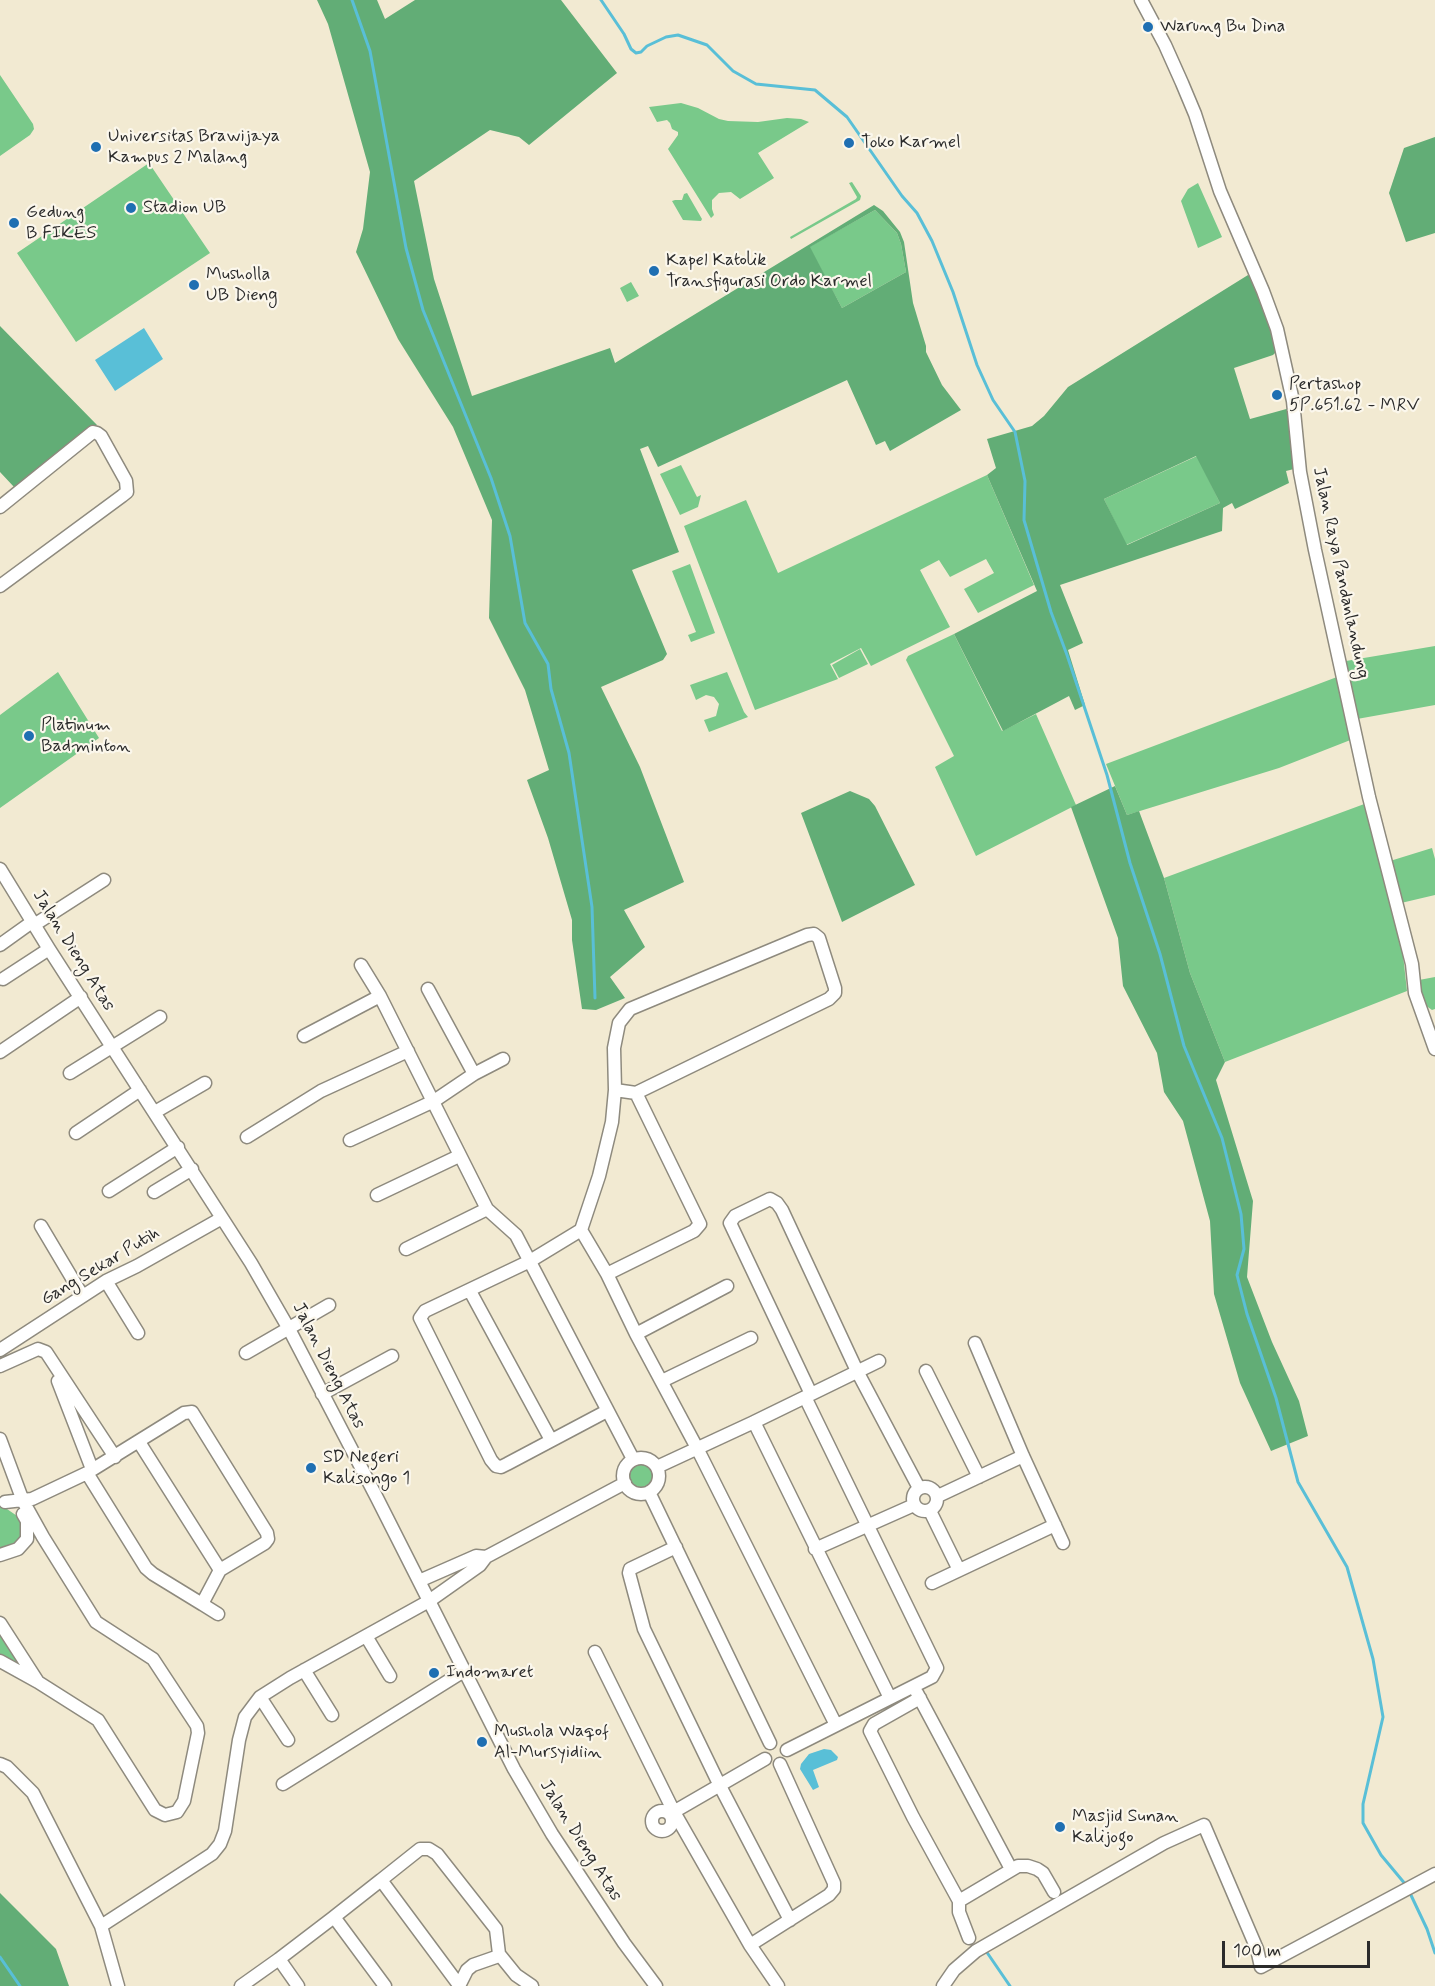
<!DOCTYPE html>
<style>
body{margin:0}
#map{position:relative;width:1435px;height:1986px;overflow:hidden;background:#f2ead2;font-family:Mynerve,sans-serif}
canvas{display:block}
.scale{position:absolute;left:1222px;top:1941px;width:148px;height:27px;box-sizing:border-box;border:3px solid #2b2b2b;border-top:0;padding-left:8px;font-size:18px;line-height:21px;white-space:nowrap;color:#2b2b2b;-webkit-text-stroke:4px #fbf7ec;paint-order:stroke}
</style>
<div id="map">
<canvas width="1435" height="1986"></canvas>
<div class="scale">100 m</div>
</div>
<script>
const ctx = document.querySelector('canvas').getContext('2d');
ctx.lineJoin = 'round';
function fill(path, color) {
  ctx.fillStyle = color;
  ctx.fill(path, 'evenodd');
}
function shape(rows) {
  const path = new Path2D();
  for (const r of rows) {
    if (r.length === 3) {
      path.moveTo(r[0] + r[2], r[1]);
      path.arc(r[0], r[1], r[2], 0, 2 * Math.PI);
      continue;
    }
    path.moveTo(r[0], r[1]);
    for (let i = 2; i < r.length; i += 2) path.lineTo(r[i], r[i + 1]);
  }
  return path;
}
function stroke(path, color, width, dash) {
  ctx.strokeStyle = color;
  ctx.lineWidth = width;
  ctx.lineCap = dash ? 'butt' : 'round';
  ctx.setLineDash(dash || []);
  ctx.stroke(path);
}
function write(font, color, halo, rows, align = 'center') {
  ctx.font = font + ' Mynerve,sans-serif';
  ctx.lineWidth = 4.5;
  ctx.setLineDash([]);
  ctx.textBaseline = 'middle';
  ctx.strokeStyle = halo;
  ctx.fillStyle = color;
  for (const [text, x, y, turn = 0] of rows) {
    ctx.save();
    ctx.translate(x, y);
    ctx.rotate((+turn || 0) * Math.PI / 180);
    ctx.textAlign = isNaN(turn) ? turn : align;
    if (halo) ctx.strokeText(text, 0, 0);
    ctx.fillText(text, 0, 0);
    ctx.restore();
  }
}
fill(shape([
 [0,75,33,124,34,129,30,135,0,156],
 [681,103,698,108,719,119,728,121,758,122,787,118,801,119,809,122,758,153,774,178,740,199,731,192,719,193,712,200,712,209,714,215,711,218,668,149,678,135,678,132,672,129,670,123,667,120,657,122,649,107],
 [149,163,210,253,76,342,17,253],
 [852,182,861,196,860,200,791,239,790,237,856,199,857,197,849,183],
 [1198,183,1222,237,1198,248,1181,201,1188,189],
 [687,193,702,219,701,221,683,220,672,201,675,200,682,200,684,194],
 [875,210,897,233,901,244,906,272,842,308,809,247],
 [631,282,639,296,627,302,620,288],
 [1197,456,1220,503,1126,545,1104,499],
 [681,465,697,497,701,495,698,507,680,515,660,474],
 [987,475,1034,585,978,613,964,589,994,573,986,559,950,577,939,560,920,570,950,627,871,666,861,648,830,664,838,679,755,710,684,526,746,500,778,573],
 [690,564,715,633,691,642,688,635,696,632,672,571],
 [954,634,1002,731,1036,714,1076,805,976,856,935,767,954,756,906,660,908,656],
 [1435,646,1435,705,1357,719,1346,661],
 [860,649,868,664,839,678,832,665],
 [58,672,99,738,0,808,0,715],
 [727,672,744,712,748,717,709,732,704,720,716,716,719,704,714,697,706,695,696,700,690,685],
 [1337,677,1353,739,1279,768,1127,815,1106,764],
 [1367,803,1402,946,1407,991,1225,1062,1190,973,1164,878],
 [1432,848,1435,859,1435,895,1401,903,1390,861],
 [1435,977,1435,1009,1432,1010,1425,1005,1419,988,1419,980],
 [641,1476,12],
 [0,1507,7,1509,20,1518,24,1534,19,1541,0,1550],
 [0,1630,23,1669,0,1656]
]), '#79c98a');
fill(shape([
 [317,0,377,0,385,19,415,0,561,0,617,73,529,145,519,137,490,130,414,181,434,279,472,396,610,348,615,363,874,205,883,211,900,232,904,242,913,303,926,346,926,352,942,385,961,410,890,451,885,441,876,445,847,380,658,467,648,446,640,449,679,552,632,570,667,654,663,660,601,687,640,767,684,882,624,910,645,947,610,977,625,998,596,1010,582,1009,572,940,572,920,548,838,527,780,549,770,525,690,489,618,492,520,453,427,398,339,356,252,363,229,370,172,328,24],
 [875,210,897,233,901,244,906,272,842,308,810,247],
 [1435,137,1435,233,1406,242,1389,193,1404,148],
 [1248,275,1251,278,1269,322,1277,351,1273,355,1234,368,1250,419,1290,408,1294,469,1286,471,1289,483,1235,509,1232,503,1223,508,1222,531,1060,585,1083,643,1068,650,1085,705,1075,710,1069,696,1003,731,954,634,1037,591,987,475,996,468,987,439,1032,426,1044,416,1068,387],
 [1196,456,1220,503,1127,545,1104,499],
 [0,326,97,425,14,487,0,472],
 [1115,786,1127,815,1139,811,1164,878,1190,973,1225,1062,1216,1080,1253,1201,1247,1277,1272,1342,1299,1401,1308,1436,1271,1451,1240,1383,1214,1294,1210,1221,1183,1121,1164,1092,1157,1053,1123,986,1118,938,1071,807],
 [850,791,869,799,875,806,915,885,842,922,801,813],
 [0,1893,56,1949,69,1986,0,1986]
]), '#62ad76');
fill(shape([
 [144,328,163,359,115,391,95,360],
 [824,1749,831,1750,838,1757,837,1760,813,1770,819,1787,813,1790,800,1769,801,1764,809,1754]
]), '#59bfd7');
stroke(shape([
 [352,0,370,51,406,248,423,310,491,478,510,536,525,623,548,664,551,689,569,753,592,907,595,998],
 [601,0,624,34,631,49,636,53,641,52,647,46,666,37,678,35,707,45,733,71,756,84,815,90,847,117,902,196,917,213,932,241,953,292,977,365,993,400,1015,432,1025,481,1024,520,1051,612,1067,655,1107,775,1130,863,1160,954,1184,1046,1222,1138,1241,1214,1244,1249,1237,1275,1247,1314,1276,1398,1298,1482,1347,1567,1373,1659,1383,1717,1363,1804,1363,1823,1381,1855,1406,1885],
 [1409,1891,1427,1929,1435,1953],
 [986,1951,1010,1986],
 [0,1957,20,1986]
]), '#59bfd7', 3);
const minor = shape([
 [1141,0,1165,45,1182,83,1195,114,1220,191,1263,291,1277,329,1293,401,1300,472,1315,550,1369,797,1412,964,1415,993,1435,1049],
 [0,507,93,432,97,433,101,436,126,481,127,492,122,496,0,586],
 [0,869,49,949,251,1263,289,1329,377,1498,514,1769,552,1834,624,1943,656,1986],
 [34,925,104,880],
 [0,945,32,922],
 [361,965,380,996,487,1209,516,1235,633,1459],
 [3,979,49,949],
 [428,989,474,1074],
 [304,1036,380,996],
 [0,1052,81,997],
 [70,1073,160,1017],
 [615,1090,636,1093,829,999,835,993,835,988,819,938,814,934,807,935,630,1009,619,1023,614,1048,615,1090,612,1122,599,1176,581,1230,607,1274,636,1334],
 [155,1112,205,1083],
 [76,1133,140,1090],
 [247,1137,321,1091,408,1051],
 [350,1140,434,1101,474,1074,503,1059],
 [109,1191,178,1147],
 [154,1192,192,1169],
 [377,1195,459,1156],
 [41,1226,82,1295],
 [581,1230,530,1261,425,1311,420,1318,491,1460,496,1466,501,1467,507,1464,607,1411],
 [406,1249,487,1209],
 [607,1274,694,1231,700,1224,636,1093],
 [106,1281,138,1333],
 [727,1286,636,1334,697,1448,836,1725],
 [470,1291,551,1440],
 [975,1343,1023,1456,1063,1543],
 [0,1350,106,1281,137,1266,222,1218],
 [246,1353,329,1305],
 [0,1366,38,1349,46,1352,115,1457],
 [926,1371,979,1477],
 [58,1381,92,1469],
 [662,1381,751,1338],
 [322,1394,392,1356],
 [811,1394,730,1223,735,1216,770,1199,777,1203,782,1210,857,1371,919,1488],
 [754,1422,879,1361],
 [0,1439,23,1501,43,1537,96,1622,153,1659,197,1726,198,1733,184,1801,177,1812,165,1815,155,1810,98,1720,38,1682,0,1623],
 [139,1442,220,1570],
 [641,1476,18],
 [657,1467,754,1422,890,1698],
 [925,1499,12],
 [649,1492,770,1743],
 [938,1496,1023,1456],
 [5,1502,32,1499,87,1473,184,1413,192,1412,267,1533,268,1539,265,1543,220,1570,202,1604,153,1574,146,1568,87,1473],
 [930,1511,959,1570],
 [676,1547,630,1569,629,1573,644,1629,720,1786,790,1920],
 [815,1549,914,1505],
 [0,1555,18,1549,27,1539,27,1521,23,1514],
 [419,1581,476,1556,486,1557],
 [932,1583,1055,1525],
 [202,1604,218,1614],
 [366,1636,390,1676],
 [595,1652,674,1812,750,1945,778,1986],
 [0,1661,38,1682],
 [304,1670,332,1715],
 [917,1693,1011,1869],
 [260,1697,288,1740],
 [920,1698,874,1724,870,1731,913,1817,959,1901,959,1912,969,1938],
 [787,1750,932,1677,937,1668,805,1397],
 [0,1764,7,1767,33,1793,101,1926,118,1986],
 [283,1784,464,1671],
 [662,1821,10],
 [670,1814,765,1759],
 [381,1880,420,1849,429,1849,437,1854,496,1929,499,1954,516,1975,532,1986],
 [959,1901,1018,1866,1028,1866,1037,1869,1043,1873,1054,1892],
 [334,1917,381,1880,459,1985],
 [101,1926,212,1854,220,1844,225,1831,239,1740,245,1717,260,1697,290,1678,429,1601,480,1565,486,1557,625,1483],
 [750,1945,829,1895,834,1889,834,1883,780,1764],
 [279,1959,334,1917,385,1986],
 [241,1986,279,1959,298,1986],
 [459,1986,467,1970,473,1965,496,1957,499,1954],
 [943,1986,954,1970,976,1951,1164,1843,1204,1825,1257,1949,1261,1967,1435,1874]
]);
stroke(minor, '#8e8a7e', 15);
stroke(minor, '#fff', 12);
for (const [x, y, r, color] of [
 [1148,27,6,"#1f6fb2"],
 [849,143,6,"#1f6fb2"],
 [96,147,6,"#1f6fb2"],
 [131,208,6,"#1f6fb2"],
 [14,223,6,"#1f6fb2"],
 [654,271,6,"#1f6fb2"],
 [194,285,6,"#1f6fb2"],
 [1277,395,6,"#1f6fb2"],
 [29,736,6,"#1f6fb2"],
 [311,1468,6,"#1f6fb2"],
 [434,1673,6,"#1f6fb2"],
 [482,1742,6,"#1f6fb2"],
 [1060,1827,6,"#1f6fb2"]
]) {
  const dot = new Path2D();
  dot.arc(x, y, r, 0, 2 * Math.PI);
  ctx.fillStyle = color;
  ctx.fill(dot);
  stroke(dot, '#fbf7ec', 2);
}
write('18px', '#2b2b2b', '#fbf7ec', [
 ["Warung Bu Dina",1160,27],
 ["Universitas Brawijaya",108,137],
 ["Kampus 2 Malang",108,158],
 ["Toko Karmel",861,143],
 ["Stadion UB",143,208],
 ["Gedung",26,213],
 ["B FIKES",26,234],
 ["Kapel Katolik",666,261],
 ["Transfigurasi Ordo Karmel",666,282],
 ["Musholla",206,275],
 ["UB Dieng",206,296],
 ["Pertashop",1289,385],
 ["5P.651.62 - MRV",1289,406],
 ["Platinum",41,726],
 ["Badminton",41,747],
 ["SD Negeri",323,1458],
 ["Kalisongo 1",323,1479],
 ["Indomaret",446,1673],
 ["Mushola Waqof",494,1732],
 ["Al-Mursyidiin",494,1753],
 ["Masjid Sunan",1072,1817],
 ["Kalijogo",1072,1838]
], 'left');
write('18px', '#2b2b2b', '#fbf7ec', [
 ["Jalan Raya Pandanlandung",1340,573,78],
 ["Jalan Dieng Atas",73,951,58],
 ["Gang Sekar Putih",101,1267,-31],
 ["Jalan Dieng Atas",328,1366,63],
 ["Jalan Dieng Atas",580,1841,58]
]);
</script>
